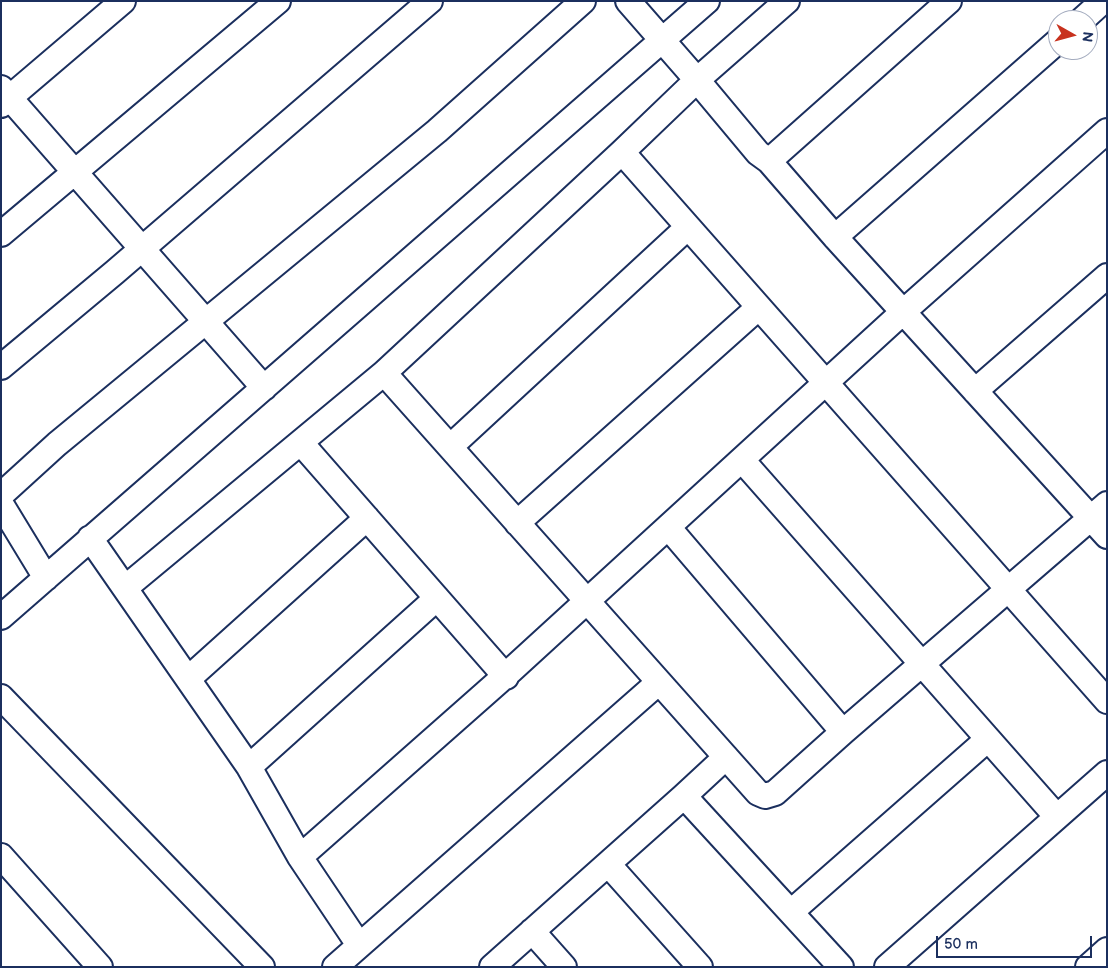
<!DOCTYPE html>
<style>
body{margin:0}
#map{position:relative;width:1108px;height:968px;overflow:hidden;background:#fff;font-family:"Balsamiq Sans",sans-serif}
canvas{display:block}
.frame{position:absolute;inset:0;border:2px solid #1b2f5e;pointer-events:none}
.north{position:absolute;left:1048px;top:10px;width:50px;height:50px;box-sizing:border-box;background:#fff;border:1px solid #a4acbf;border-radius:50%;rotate:97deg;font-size:14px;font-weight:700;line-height:20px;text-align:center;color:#1b2f5e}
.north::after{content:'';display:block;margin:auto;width:18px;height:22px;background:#c8321e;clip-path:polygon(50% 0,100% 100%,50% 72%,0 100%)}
.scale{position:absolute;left:936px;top:936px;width:156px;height:22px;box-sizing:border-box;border:2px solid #1b2f5e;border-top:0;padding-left:6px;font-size:15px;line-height:18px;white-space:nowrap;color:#1b2f5e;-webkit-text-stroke:4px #fff;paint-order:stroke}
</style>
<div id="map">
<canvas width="1108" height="968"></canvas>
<div class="frame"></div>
<div class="north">N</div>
<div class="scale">50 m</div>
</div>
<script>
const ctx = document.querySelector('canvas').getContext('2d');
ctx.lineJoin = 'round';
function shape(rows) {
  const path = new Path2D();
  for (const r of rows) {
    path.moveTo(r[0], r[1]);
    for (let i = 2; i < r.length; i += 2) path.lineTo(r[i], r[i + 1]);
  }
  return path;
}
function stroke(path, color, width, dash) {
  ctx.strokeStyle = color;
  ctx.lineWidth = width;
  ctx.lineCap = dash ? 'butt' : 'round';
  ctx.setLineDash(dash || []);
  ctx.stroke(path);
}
const minor = shape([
 [628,1,697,80,758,153,769,161,835,237,1107,536],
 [1082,20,1103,1],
 [1,88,264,388],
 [1,105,123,1],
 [622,152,1107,701],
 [769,161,949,1],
 [1,234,278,1],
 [835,237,1058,41],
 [1,367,115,272,430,1],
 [384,373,758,793,765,796,775,793,843,732,1107,504],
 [975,391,1107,276],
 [301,443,506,677],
 [450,447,688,227],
 [742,460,1057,817],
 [1,495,57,444,437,131,583,1],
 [1,504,46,578],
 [517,523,759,307],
 [668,527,843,732],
 [90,538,249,767,300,857,359,945],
 [125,588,384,373,622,152,697,80,787,1],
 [1,617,707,1],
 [188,679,367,518],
 [1,697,262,967],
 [249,767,437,598],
 [684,796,841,967],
 [1,856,100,967],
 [300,857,505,676,903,312,1107,131],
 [608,864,700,967],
 [791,912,988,739],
 [532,931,564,967],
 [335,967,659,682],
 [492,967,684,796,726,757],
 [887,967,1107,773],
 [1088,967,1107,950]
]);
stroke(minor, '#1b2f5e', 28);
stroke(minor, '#fff', 24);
</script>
